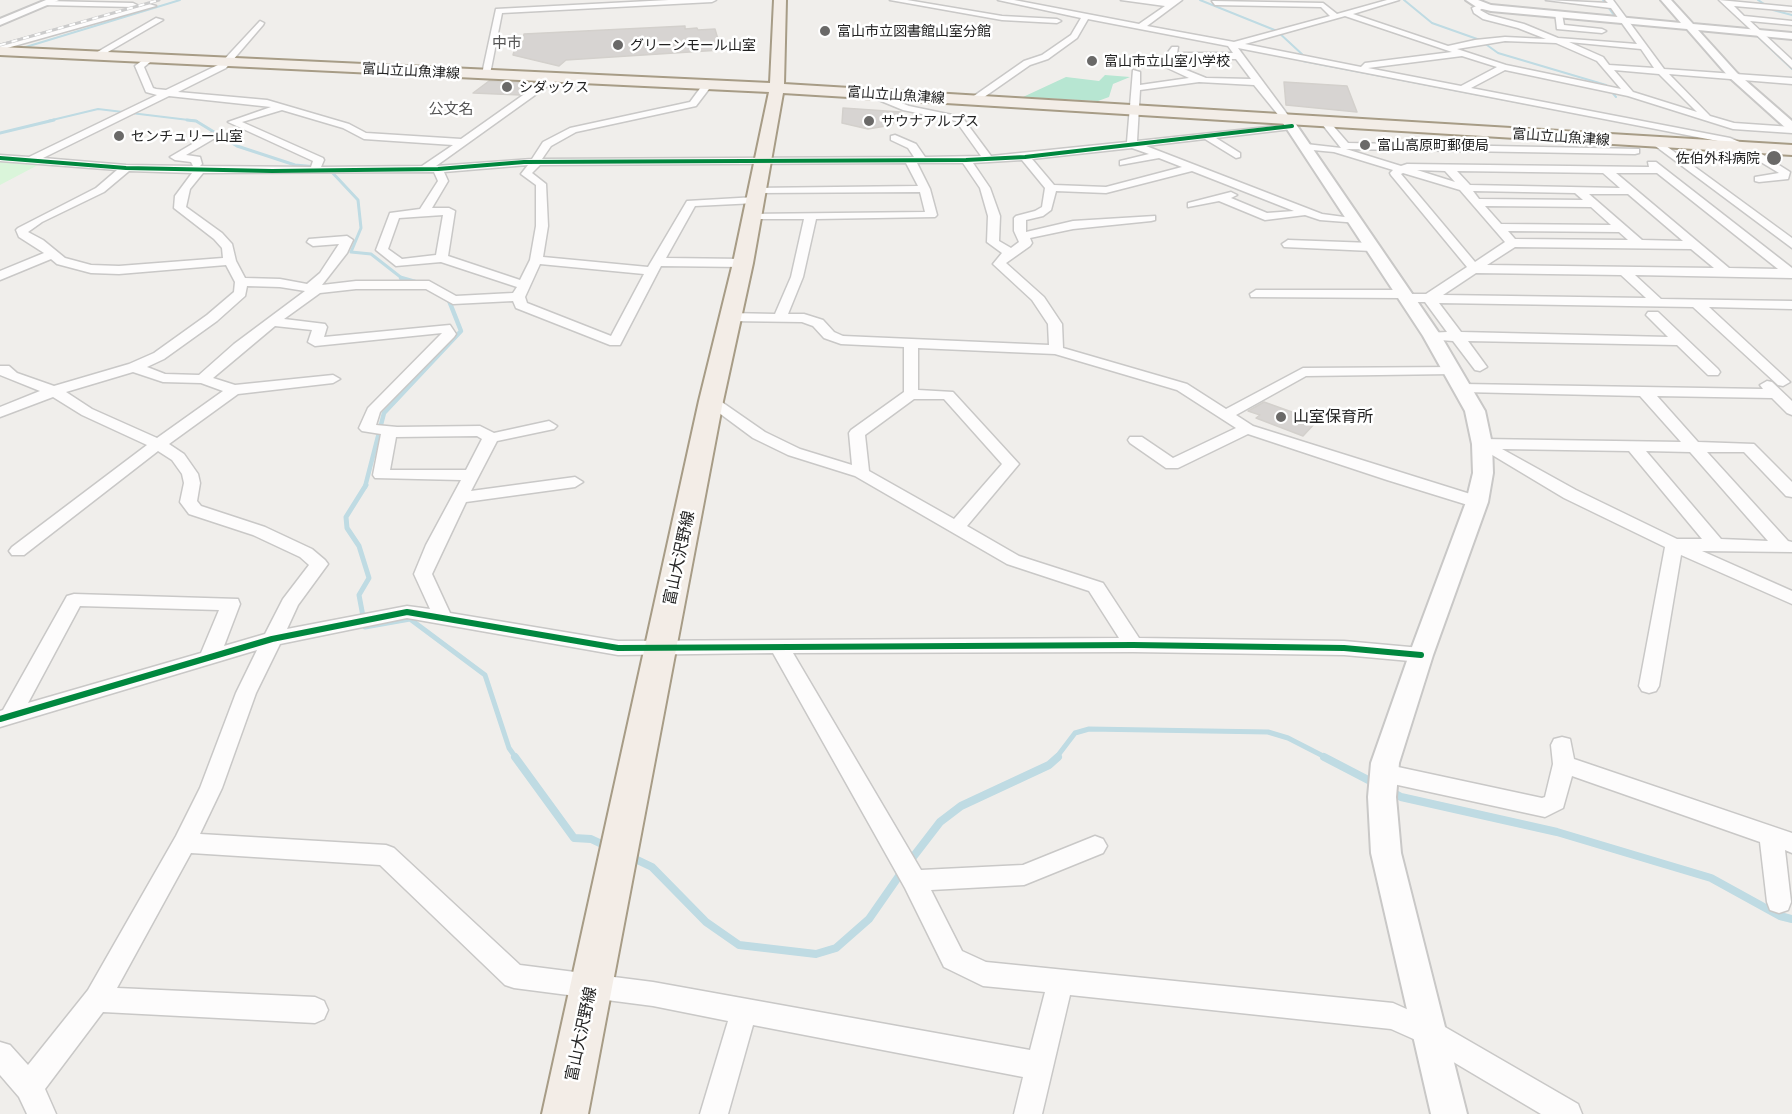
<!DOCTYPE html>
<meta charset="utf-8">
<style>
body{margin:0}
canvas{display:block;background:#f0eeeb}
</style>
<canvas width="1792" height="1114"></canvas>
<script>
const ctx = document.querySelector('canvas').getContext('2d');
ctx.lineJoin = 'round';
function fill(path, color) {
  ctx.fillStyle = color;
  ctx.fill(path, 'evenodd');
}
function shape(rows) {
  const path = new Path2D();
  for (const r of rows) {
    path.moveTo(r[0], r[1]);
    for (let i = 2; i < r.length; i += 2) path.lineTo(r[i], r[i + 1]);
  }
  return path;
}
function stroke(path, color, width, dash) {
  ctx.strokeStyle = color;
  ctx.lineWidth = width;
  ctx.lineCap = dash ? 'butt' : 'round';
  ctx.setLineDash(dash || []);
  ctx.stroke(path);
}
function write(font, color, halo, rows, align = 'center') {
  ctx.font = font + ' Commissioner,"Noto Sans JP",sans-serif';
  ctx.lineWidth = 5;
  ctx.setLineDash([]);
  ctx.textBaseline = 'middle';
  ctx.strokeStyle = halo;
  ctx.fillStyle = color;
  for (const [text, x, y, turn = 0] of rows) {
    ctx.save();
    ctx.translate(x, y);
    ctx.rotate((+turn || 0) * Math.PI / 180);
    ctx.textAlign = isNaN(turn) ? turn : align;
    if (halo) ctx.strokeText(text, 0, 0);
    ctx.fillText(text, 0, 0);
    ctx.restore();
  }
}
fill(shape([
 [0,162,38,165,0,185]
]), '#daf5da');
fill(shape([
 [1105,75,1130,77,1113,84,1109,97,1098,101,1023,97,1066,77,1099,81]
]), '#b7e6d2');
stroke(shape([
 [1200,0,1277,31,1304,56,1303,61,1584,115],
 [1404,0,1432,23,1480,40,1498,53,1606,85,1616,97],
 [1603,0,1616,18],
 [1758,0,1773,10,1792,15],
 [1752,31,1792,69],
 [16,50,180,0],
 [48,121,98,109,197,121]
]), '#bfdbe3', 2);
stroke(shape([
 [187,120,196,121,237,146,295,165,317,167],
 [0,133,54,120],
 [329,169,358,200,361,228,351,252,371,254,403,279]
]), '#bfdbe3', 3);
stroke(shape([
 [401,278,415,282],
 [365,487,384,413,461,331,448,298]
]), '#bfdbe3', 4.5);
stroke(shape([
 [366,485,346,517,347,528,359,546,369,578,359,595,365,627,410,619,485,675,509,748,516,758],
 [1056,758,1075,733,1089,729,1268,732,1288,738,1327,758]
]), '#bfdbe3', 5);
stroke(shape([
 [515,757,574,838,591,839,606,846],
 [1324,757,1374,783],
 [1390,791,1401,797,1557,832,1711,878,1780,916,1792,919],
 [631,857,652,867,706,922,739,945,816,954,836,948,869,919,901,873],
 [910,861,940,822,961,806,1049,765,1058,757]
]), '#bfdbe3', 8);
const building = shape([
 [685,26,685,29,697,28,698,30,715,29,721,50,566,60,559,66,513,55,517,41,523,41,524,34,685,26],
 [489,81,536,83,520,95,473,93,489,81],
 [1284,82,1347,86,1357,112,1286,105,1284,82],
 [843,108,901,112,892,125,868,129,842,123,843,108],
 [1264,402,1317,421,1303,436,1256,418,1260,415,1248,411,1264,402]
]);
fill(building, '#d7d4d2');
stroke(building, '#d3d0cc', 1.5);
const minor = shape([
 [669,0,716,0,712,2,502,13,490,74,486,77,482,74,496,9,669,0],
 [890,0,907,0,1002,16,1057,19,1061,21,1057,23,1002,20,890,0],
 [998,0,1014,0,1139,24,1165,6,1121,0,1182,0,1147,26,1234,42,1330,16,1321,7,1215,5,1212,1,1323,3,1337,14,1387,0,1399,0,1353,14,1448,46,1475,40,1505,37,1546,39,1518,28,1483,19,1474,13,1472,8,1481,4,1485,6,1480,10,1489,15,1524,24,1558,38,1637,44,1611,8,1546,0,1608,3,1605,0,1613,0,1664,69,1792,78,1792,84,1669,74,1710,116,1734,123,1792,127,1792,133,1733,129,1628,96,1505,70,1471,88,1730,138,1749,146,1790,172,1788,179,1759,182,1755,181,1755,177,1779,173,1741,150,1723,142,1238,48,1290,118,1290,122,1284,122,1254,85,1199,82,1140,90,1137,141,1295,124,1295,128,1292,129,1216,138,1240,153,1240,157,1236,158,1205,139,1146,146,1322,214,1359,219,1359,223,1320,220,1305,215,1265,220,1219,201,1188,207,1188,203,1231,192,1237,195,1231,198,1267,213,1294,211,1192,171,1106,193,1056,191,1051,210,1043,216,1026,220,1026,232,1073,221,1155,216,1155,220,1151,221,1073,229,1030,238,1032,243,1030,246,1006,263,1044,297,1062,324,1063,348,1187,384,1226,409,1303,368,1457,367,1459,370,1452,374,1306,376,1236,415,1253,426,1483,498,1485,502,1483,506,1471,506,1387,480,1248,434,1178,468,1166,468,1130,443,1128,440,1130,437,1142,437,1173,458,1236,428,1177,390,1055,354,918,348,918,390,953,392,1019,464,967,526,1019,556,1103,583,1139,638,1344,641,1421,648,1428,650,1431,655,1428,660,1421,662,1344,655,1133,652,793,653,921,870,1023,865,1095,836,1103,839,1107,846,1103,853,1024,885,931,890,962,951,986,962,1393,1003,1438,1023,1578,1104,1582,1114,1541,1114,1418,1041,1391,1029,1070,995,1042,1114,1014,1114,1023,1077,753,1025,728,1114,700,1114,728,1021,653,1006,514,988,505,985,380,865,191,853,117,988,315,997,324,1001,328,1010,324,1019,315,1023,103,1012,45,1089,56,1114,27,1114,19,1097,0,1075,0,1042,10,1045,28,1065,88,990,176,836,200,788,236,693,257,650,0,727,0,711,3,710,67,596,74,594,238,599,240,604,224,646,265,634,283,599,309,565,300,557,253,535,189,514,180,502,184,483,182,474,172,460,158,451,24,555,12,555,9,551,12,547,147,445,82,415,53,397,0,417,0,407,40,391,0,375,0,366,9,366,17,373,54,386,129,364,154,353,207,315,234,292,235,282,226,265,119,274,91,273,57,264,51,259,0,280,0,271,44,253,19,237,16,230,18,228,96,188,117,170,0,161,0,155,29,157,157,95,146,92,135,66,148,56,155,58,144,67,153,88,156,89,166,90,220,64,260,21,264,23,263,25,226,68,178,92,267,100,349,124,366,133,461,139,550,76,556,76,556,80,436,166,532,159,543,142,570,128,690,102,704,83,707,82,712,85,696,106,576,132,551,146,542,159,914,157,908,148,891,140,891,136,895,135,916,144,925,157,981,156,956,121,903,110,869,96,867,94,872,91,909,106,962,117,991,156,1127,142,1133,70,1140,72,1140,85,1189,78,1159,64,1172,47,1178,47,1177,53,1233,53,1228,46,1088,19,1077,38,1048,59,1030,65,977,102,971,102,971,98,1024,61,1042,55,1071,35,1081,18,998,0],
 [1345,16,1452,52,1365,63,1361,67,1245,44,1345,16],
 [1505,41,1556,43,1597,61,1621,89,1506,65,1457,49,1505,41],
 [1569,42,1641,49,1654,68,1609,65,1603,57,1569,42],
 [1462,56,1497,67,1461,86,1368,68,1462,56],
 [1173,59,1236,59,1251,79,1206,78,1169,63,1173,59],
 [1614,70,1659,74,1697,112,1633,92,1614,70],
 [169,96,271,107,228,122,313,161,311,167,200,166,202,164,200,157,186,155,215,138,215,134,211,133,170,157,175,160,191,162,193,166,126,165,43,158,169,96],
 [282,110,343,128,364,139,453,145,422,166,321,167,324,160,323,158,242,122,282,110],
 [1132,148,1149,154,1120,161,1120,165,1159,158,1182,167,1106,187,1054,185,1032,159,1132,148],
 [1022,160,1045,188,1042,207,1035,211,1016,216,1014,218,1014,231,1019,242,1011,248,999,241,1000,216,990,188,973,163,1022,160],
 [906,163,918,186,754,188,752,190,758,193,920,192,925,212,748,214,748,218,752,219,804,219,791,277,775,314,730,313,723,317,730,321,802,322,813,326,824,338,841,344,904,347,904,392,851,430,849,433,852,465,800,449,765,432,716,398,706,398,703,401,753,438,788,455,855,476,1007,564,1089,591,1119,638,618,641,450,613,432,574,466,502,575,487,583,482,575,477,471,491,497,441,554,429,557,426,549,421,494,433,480,426,397,427,376,425,380,412,454,337,456,334,450,325,324,337,327,327,325,324,284,319,320,293,356,289,426,289,453,304,513,301,516,308,610,345,620,345,661,266,743,267,749,263,743,259,666,258,695,206,756,203,762,200,756,197,687,201,648,267,543,257,548,226,546,184,532,173,540,165,906,163],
 [917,163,963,163,980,188,988,216,987,242,1002,253,993,264,1032,300,1048,324,1049,345,843,336,834,332,823,320,804,314,788,314,803,277,816,219,935,217,937,215,930,189,917,163],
 [528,165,521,174,536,185,536,226,530,260,520,280,448,256,455,211,449,208,432,208,448,181,444,172,528,165],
 [129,171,192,173,175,196,174,208,214,239,222,248,223,258,119,266,91,265,65,258,43,240,28,232,42,222,104,192,129,171],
 [434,172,438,181,420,209,390,213,376,250,396,266,441,262,517,287,513,293,456,296,429,281,356,281,322,285,347,253,353,240,347,236,309,239,307,242,313,246,339,244,320,273,307,284,280,279,245,278,236,261,232,244,222,233,186,207,190,189,203,173,434,172],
 [443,215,436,255,402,259,388,249,399,218,443,215],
 [540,264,644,274,611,336,527,303,525,297,540,264],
 [247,286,280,287,305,291,234,344,199,375,165,374,147,367,164,359,217,321,245,296,247,286],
 [275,326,312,330,308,342,315,346,442,333,368,408,359,428,362,431,381,434,373,475,375,478,461,480,426,545,414,574,430,609,407,606,287,629,298,605,328,564,325,560,312,549,265,527,201,506,197,501,200,483,198,474,184,454,169,444,238,394,333,383,340,379,333,375,235,385,213,378,275,326],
 [133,372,163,382,201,383,223,391,157,438,92,409,66,392,133,372],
 [914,399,944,399,1002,464,954,519,869,471,865,435,914,399],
 [477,436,482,439,466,470,390,470,396,437,477,436],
 [80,606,219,610,201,653,28,703,80,606],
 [407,618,618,655,773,653,905,888,944,967,983,986,1045,992,1030,1050,653,982,520,965,394,848,386,845,200,834,222,788,256,693,280,644,407,618],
 [1719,0,1792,7,1792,11,1734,6,1744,16,1792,21,1792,25,1750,21,1792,60,1792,68,1719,0],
 [46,1,133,3,137,5,133,7,43,5,46,1],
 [149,4,156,6,0,50,0,45,149,4],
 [1555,12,1562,14,1564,25,1602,29,1606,31,1602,33,1557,29,1555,12],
 [156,18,163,20,101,56,94,54,156,18],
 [1322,120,1328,120,1348,143,1639,149,1639,153,1635,154,1346,149,1401,166,1407,164,1649,167,1648,162,1656,162,1792,268,1792,278,1635,275,1661,299,1792,301,1792,309,1709,307,1790,382,1783,386,1778,385,1693,307,1439,303,1461,332,1668,337,1646,315,1648,312,1658,312,1718,369,1720,372,1718,375,1708,375,1677,345,1468,341,1487,367,1480,371,1475,370,1453,341,1427,339,1425,336,1427,333,1447,332,1425,302,1407,302,1401,298,1251,297,1250,294,1256,290,1404,290,1410,294,1426,294,1467,267,1391,175,1390,173,1393,170,1334,152,1302,149,1302,145,1306,144,1341,148,1322,124,1322,120],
 [1417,170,1445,171,1455,182,1417,170],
 [1457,171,1603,173,1620,188,1470,185,1457,171],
 [1403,173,1460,190,1505,242,1475,262,1401,174,1403,173],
 [1616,173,1657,173,1778,269,1729,268,1616,173],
 [1473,191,1575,193,1583,200,1479,199,1473,191],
 [1589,194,1628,194,1683,241,1642,240,1589,194],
 [1485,206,1591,207,1611,225,1501,224,1485,206],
 [1508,231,1619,232,1628,240,1515,239,1508,231],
 [1515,247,1691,249,1714,268,1487,265,1515,247],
 [1476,273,1621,275,1646,298,1443,295,1476,273],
 [1658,140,1792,238,1792,248,1654,145,1653,143,1658,140],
 [1288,240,1372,243,1378,247,1372,251,1284,247,1282,244,1288,240],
 [1767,381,1772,382,1792,401,1792,415,1787,413,1772,398,1657,396,1698,442,1754,444,1792,482,1792,497,1786,496,1744,452,1707,452,1788,541,1792,542,1792,552,1702,551,1792,591,1792,604,1681,555,1659,686,1656,691,1649,693,1642,691,1639,686,1665,547,1564,498,1474,444,1482,439,1681,442,1640,396,1463,392,1456,388,1463,384,1763,389,1760,385,1767,381],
 [1502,449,1629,451,1702,539,1677,539,1576,490,1502,449],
 [1646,451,1690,452,1768,541,1721,539,1646,451],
 [1562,737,1570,739,1574,759,1792,833,1792,853,1785,850,1791,902,1788,910,1779,913,1770,910,1767,902,1760,842,1572,776,1563,808,1545,817,1384,782,1376,779,1373,773,1376,767,1384,764,1542,798,1545,797,1553,764,1551,745,1554,739,1562,737]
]);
const tertiary = shape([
 [46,0,59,0,0,25,0,19,46,0],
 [1466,0,1478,0,1491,5,1681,23,1661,0,1671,0,1693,24,1792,33,1792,39,1698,30,1737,73,1792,121,1792,131,1788,130,1729,77,1687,29,1491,11,1478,8,1466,0],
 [1287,116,1291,117,1441,336,1485,411,1492,444,1493,473,1488,502,1433,655,1399,763,1396,797,1401,853,1467,1114,1431,1114,1371,853,1368,797,1371,763,1409,655,1466,502,1473,473,1472,444,1465,411,1423,336,1281,120,1287,116]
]);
const primary = shape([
 [774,0,786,0,784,84,1792,145,1792,155,783,93,753,263,723,401,588,1114,542,1114,699,401,733,263,769,92,0,55,0,47,770,83,774,0]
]);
stroke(minor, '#c9c8c7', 3);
stroke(tertiary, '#c9c8c7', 4);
stroke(primary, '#a79c86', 4);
fill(minor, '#fdfcfc');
fill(tertiary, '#fdfcfc');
fill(primary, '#f3ede7');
const rail = shape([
 [0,45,159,0]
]);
stroke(rail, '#ccc', 3);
stroke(rail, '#fff', 2, [6]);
stroke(shape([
 [0,158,126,168,272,171,438,169,524,162,966,160,1025,157,1292,126]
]), '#00873e', 4);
stroke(shape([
 [0,719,272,639,407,612,618,648,1133,645,1344,648,1421,655]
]), '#00873e', 6);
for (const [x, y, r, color] of [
 [825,31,6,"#6a6968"],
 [618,45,6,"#6a6968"],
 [1092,61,6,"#6a6968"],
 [507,87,6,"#6a6968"],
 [869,121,6,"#6a6968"],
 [119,136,6,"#6a6968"],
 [1365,145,6,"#6a6968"],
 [1774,158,8,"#6a6968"],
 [1281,417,6,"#6a6968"]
]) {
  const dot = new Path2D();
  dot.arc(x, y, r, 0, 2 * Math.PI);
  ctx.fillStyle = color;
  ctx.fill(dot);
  stroke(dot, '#fff', 2);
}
write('14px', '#222', '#fff', [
 ["富山市立図書館山室分館",837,31],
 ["グリーンモール山室",630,45],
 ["富山市立山室小学校",1104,61],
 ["シダックス",519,87],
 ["サウナアルプス",881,121],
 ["センチュリー山室",131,136],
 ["富山高原町郵便局",1377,145],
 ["佐伯外科病院",1760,158,"right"]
], 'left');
write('14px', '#222', '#fff', [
 ["富山立山魚津線",411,71,3],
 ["富山立山魚津線",896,95,4],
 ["富山立山魚津線",1561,137,4]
]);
write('15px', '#555', '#fff', [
 ["中市",507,43],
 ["公文名",451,109]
]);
write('16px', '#222', '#fff', [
 ["山室保育所",1293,417]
], 'left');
write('16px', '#222', '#fff', [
 ["富山大沢野線",679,558,-78],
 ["富山大沢野線",581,1034,-78]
]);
</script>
